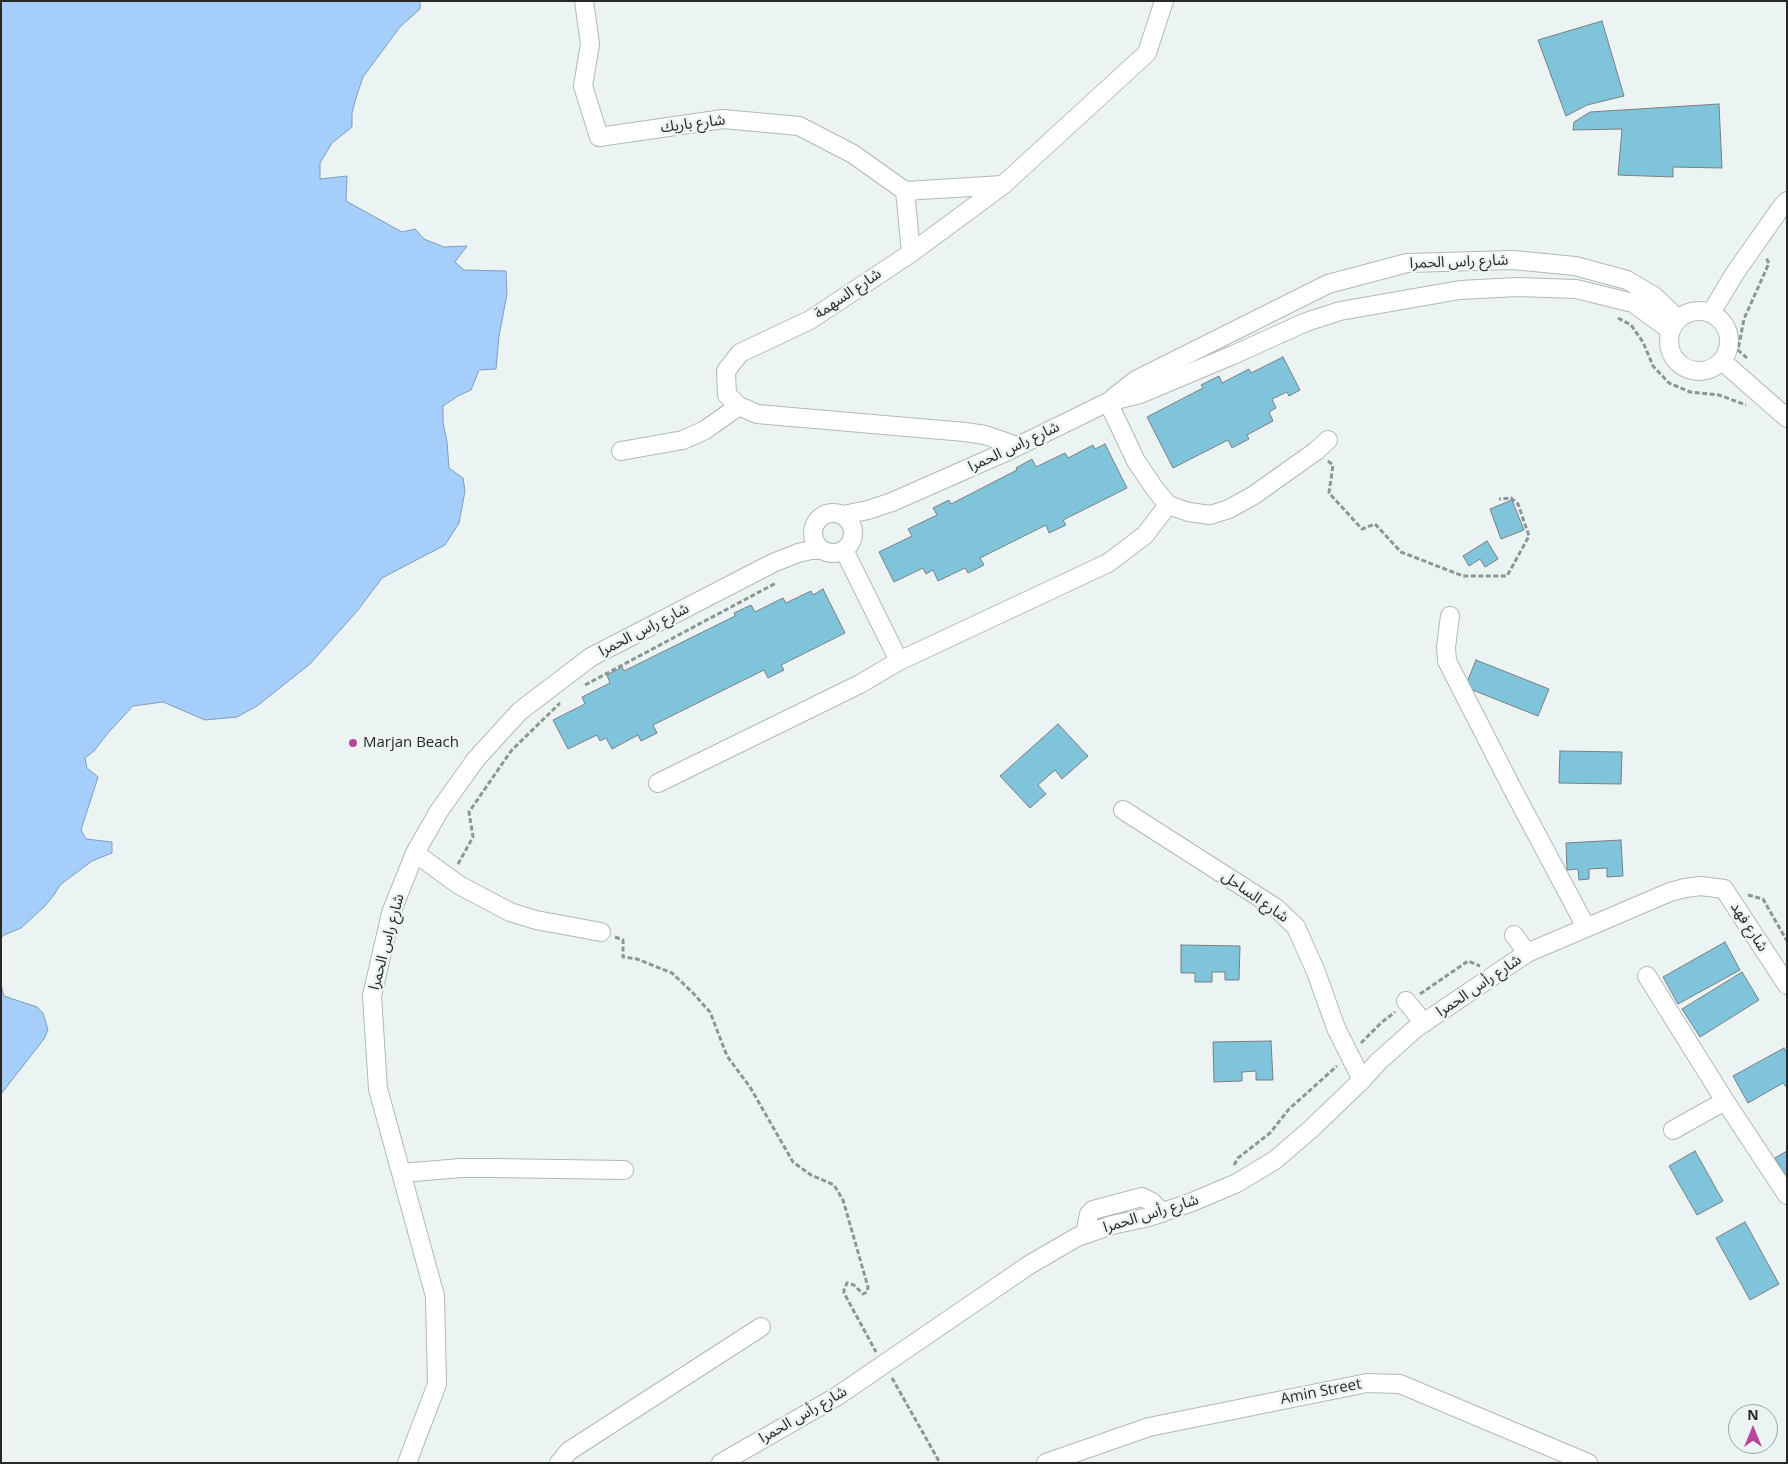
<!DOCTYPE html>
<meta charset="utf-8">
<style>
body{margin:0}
#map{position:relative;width:1788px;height:1464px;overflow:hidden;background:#ecf4f3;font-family:"Open Sans",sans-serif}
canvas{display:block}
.frame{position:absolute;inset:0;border:2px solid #262928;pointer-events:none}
.north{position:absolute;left:1728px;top:1404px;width:50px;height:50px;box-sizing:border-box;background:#ecf4f3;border:1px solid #9da3a2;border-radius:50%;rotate:0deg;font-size:14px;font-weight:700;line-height:20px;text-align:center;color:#262928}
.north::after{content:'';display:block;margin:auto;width:18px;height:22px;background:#b9449c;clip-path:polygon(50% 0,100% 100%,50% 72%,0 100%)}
</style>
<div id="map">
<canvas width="1788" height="1464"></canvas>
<div class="frame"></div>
<div class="north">N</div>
</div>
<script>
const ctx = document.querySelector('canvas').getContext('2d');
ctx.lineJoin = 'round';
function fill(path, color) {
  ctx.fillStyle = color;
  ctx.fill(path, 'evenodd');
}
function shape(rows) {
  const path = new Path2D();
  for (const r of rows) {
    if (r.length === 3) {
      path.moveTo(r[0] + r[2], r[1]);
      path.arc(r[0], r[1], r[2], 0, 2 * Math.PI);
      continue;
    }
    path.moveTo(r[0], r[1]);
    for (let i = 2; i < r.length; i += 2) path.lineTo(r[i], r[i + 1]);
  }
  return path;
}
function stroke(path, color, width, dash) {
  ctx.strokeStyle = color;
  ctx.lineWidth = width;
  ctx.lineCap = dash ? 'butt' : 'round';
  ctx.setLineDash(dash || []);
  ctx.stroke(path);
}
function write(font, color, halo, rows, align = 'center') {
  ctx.font = font + ' "Open Sans","Noto Sans Arabic",sans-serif';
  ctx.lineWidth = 5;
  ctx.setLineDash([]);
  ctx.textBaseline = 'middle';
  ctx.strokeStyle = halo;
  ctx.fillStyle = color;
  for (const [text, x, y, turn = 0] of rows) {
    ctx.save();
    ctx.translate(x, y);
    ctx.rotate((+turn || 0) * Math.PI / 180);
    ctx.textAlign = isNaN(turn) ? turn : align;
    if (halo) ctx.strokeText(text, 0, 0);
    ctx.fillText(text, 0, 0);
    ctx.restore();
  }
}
const water = shape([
 [1,1,420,1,420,9,400,27,363,77,356,98,352,113,352,127,332,143,320,163,320,179,347,176,346,201,402,232,415,229,424,239,444,247,467,246,455,262,464,270,506,271,507,294,499,336,496,369,479,370,471,390,458,396,443,406,443,422,447,442,449,468,463,478,465,491,459,523,445,545,382,578,358,610,310,664,257,706,237,717,205,720,163,702,133,706,108,733,94,751,85,758,87,768,98,777,81,830,86,839,112,842,112,853,92,861,60,885,54,895,45,906,21,928,4,935,1,938,1,1],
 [1,985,4,996,37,1007,43,1013,48,1030,44,1039,1,1094,1,985]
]);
fill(water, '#a5cefb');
stroke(water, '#7f9cbc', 1);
const building = shape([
 [1602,21,1624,96,1587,105,1566,116,1538,40,1602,21],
 [1719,104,1722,168,1673,167,1673,177,1618,175,1622,129,1573,130,1574,122,1590,112,1719,104],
 [1283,357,1300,390,1289,396,1287,392,1272,399,1276,408,1269,412,1273,421,1247,435,1249,439,1232,448,1228,440,1173,468,1147,417,1203,388,1201,385,1219,376,1222,383,1249,369,1251,373,1283,357],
 [1105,444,1127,488,1063,520,1066,525,1049,533,1046,525,980,558,984,565,968,573,965,568,938,581,933,570,926,574,923,568,894,582,879,552,912,536,908,529,937,515,933,508,949,500,951,504,1017,470,1016,468,1032,459,1036,467,1065,453,1068,458,1093,445,1095,449,1105,444],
 [1512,500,1524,530,1501,539,1490,509,1512,500],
 [1487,541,1498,559,1485,567,1480,559,1469,566,1463,556,1487,541],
 [823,589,845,633,781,665,784,670,768,678,764,670,653,725,657,733,641,741,638,735,612,749,606,738,600,741,597,735,568,749,553,720,585,704,582,697,610,683,607,675,622,667,624,671,735,616,734,613,751,605,755,612,783,598,786,603,811,591,813,595,823,589],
 [1476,660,1549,689,1538,716,1465,687,1476,660],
 [1058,724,1088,756,1062,779,1055,770,1038,785,1046,794,1030,808,1000,776,1058,724],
 [1560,751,1622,752,1621,784,1559,783,1560,751],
 [1621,840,1623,876,1607,877,1607,868,1589,869,1589,879,1579,880,1578,869,1567,870,1566,843,1621,840],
 [1725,942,1740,970,1678,1004,1663,977,1725,942],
 [1181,945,1240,946,1239,980,1225,980,1225,972,1212,972,1212,982,1195,982,1195,973,1181,973,1181,945],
 [1742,972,1759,1000,1700,1037,1682,1009,1742,972],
 [1271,1041,1273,1080,1256,1080,1256,1071,1242,1072,1242,1081,1214,1082,1213,1042,1271,1041],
 [1784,1048,1787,1053,1787,1088,1783,1083,1748,1103,1733,1076,1784,1048],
 [1695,1151,1723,1201,1697,1215,1669,1166,1695,1151],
 [1787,1151,1787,1178,1775,1158,1787,1151],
 [1745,1222,1779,1284,1750,1300,1716,1238,1745,1222]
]);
fill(building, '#7fc4db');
stroke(building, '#797f82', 1);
const minor = shape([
 [584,1,590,44,583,86,599,137,723,119,799,126,853,154,905,191,911,253],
 [905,191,1003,185],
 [1699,341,30],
 [1711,313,1735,273,1780,209,1787,201],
 [1722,361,1787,418],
 [1113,398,1136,380,1328,284,1407,263,1513,260,1575,266,1627,280,1654,296,1678,319],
 [1108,402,1136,461,1155,489,1168,505,1189,512,1210,515,1229,509,1254,495,1316,451,1328,440],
 [1017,446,985,435,965,432,757,414,739,406,727,395,726,371,740,353,810,320,911,253,1003,185,1147,53,1164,1],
 [621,451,683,440,705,430,739,406],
 [833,533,20],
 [843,515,868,510,892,502,1010,450,1108,402,1140,394,1233,355,1306,322,1340,311,1460,290,1517,287,1576,289,1633,303,1670,330],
 [844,550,899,661],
 [1450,616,1446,647,1447,661,1513,790,1586,927],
 [658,783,860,684,899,661,1108,563,1145,535,1168,505],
 [1123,810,1276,908,1296,927,1316,972,1336,1028,1362,1080],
 [415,853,459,885,510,912,536,920,601,932],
 [1514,935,1527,953],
 [1647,976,1725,1101,1787,1195],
 [1406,1001,1424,1023],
 [1673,1130,1725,1101],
 [402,1173,461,1168,493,1168,624,1170],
 [1085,1234,1089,1214,1093,1210,1142,1197,1152,1202,1162,1213],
 [407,1463,437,1384,435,1296,378,1089,372,996,391,913,415,853,439,811,476,759,520,711,591,657,773,563,798,553,811,550,823,550],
 [559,1463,569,1451,761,1327],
 [721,1463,836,1397,1029,1265,1077,1237,1112,1225,1149,1217,1192,1202,1237,1183,1275,1160,1311,1129,1362,1080,1378,1062,1416,1028,1527,953,1670,892,1685,888,1701,886,1724,889,1787,985],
 [1046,1463,1149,1427,1367,1383,1400,1384,1588,1463]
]);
stroke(minor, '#b1b9b8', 20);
stroke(shape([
 [1618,318,1631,325,1643,342,1653,366,1669,383,1690,392,1719,395,1746,405],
 [1747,358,1738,350,1744,319,1769,263,1766,258],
 [1328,461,1333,465,1329,493,1362,529,1375,524,1401,552,1463,576,1507,576,1529,536,1518,504,1511,498,1499,499],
 [585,685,776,583],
 [458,864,473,837,469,812,511,751,560,703],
 [1748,895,1763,899,1787,941],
 [615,937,623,940,623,957,637,959,672,973,692,992,710,1012,727,1056,750,1087,793,1162,811,1175,834,1185,843,1200,868,1287,867,1292,863,1294,854,1285,847,1283,844,1290,844,1293,876,1352],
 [1420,994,1468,961,1480,966],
 [1361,1043,1382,1022,1395,1012],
 [1234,1165,1238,1158,1270,1133,1289,1109,1337,1066],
 [892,1378,940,1463]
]), '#8f9594', 3, [5, 2.5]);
stroke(minor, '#fff', 18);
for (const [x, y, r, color] of [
 [353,743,5,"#b9449c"]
]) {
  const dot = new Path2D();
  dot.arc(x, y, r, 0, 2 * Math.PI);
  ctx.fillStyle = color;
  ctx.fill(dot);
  stroke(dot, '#ecf4f3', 2);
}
write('15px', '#262928', '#ecf4f3', [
 ["شارع باريك",693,124,-7],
 ["شارع راس الحمرا",1459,262,-2],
 ["شارع السهمة",848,294,-34],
 ["شارع راس الحمرا",1014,447,-25],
 ["شارع راس الحمرا",644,630,-27],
 ["شارع الساحل",1255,897,35],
 ["شارع فهد",1749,927,57],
 ["شارع راس الحمرا",387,942,-75],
 ["شارع رأس الحمرا",1479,986,-34],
 ["شارع رأس الحمرا",1151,1214,-17],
 ["Amin Street",1321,1392,-11],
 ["شارع رأس الحمرا",803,1415,-30]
]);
write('15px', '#262928', '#ecf4f3', [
 ["Marjan Beach",363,743]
], 'left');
</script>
